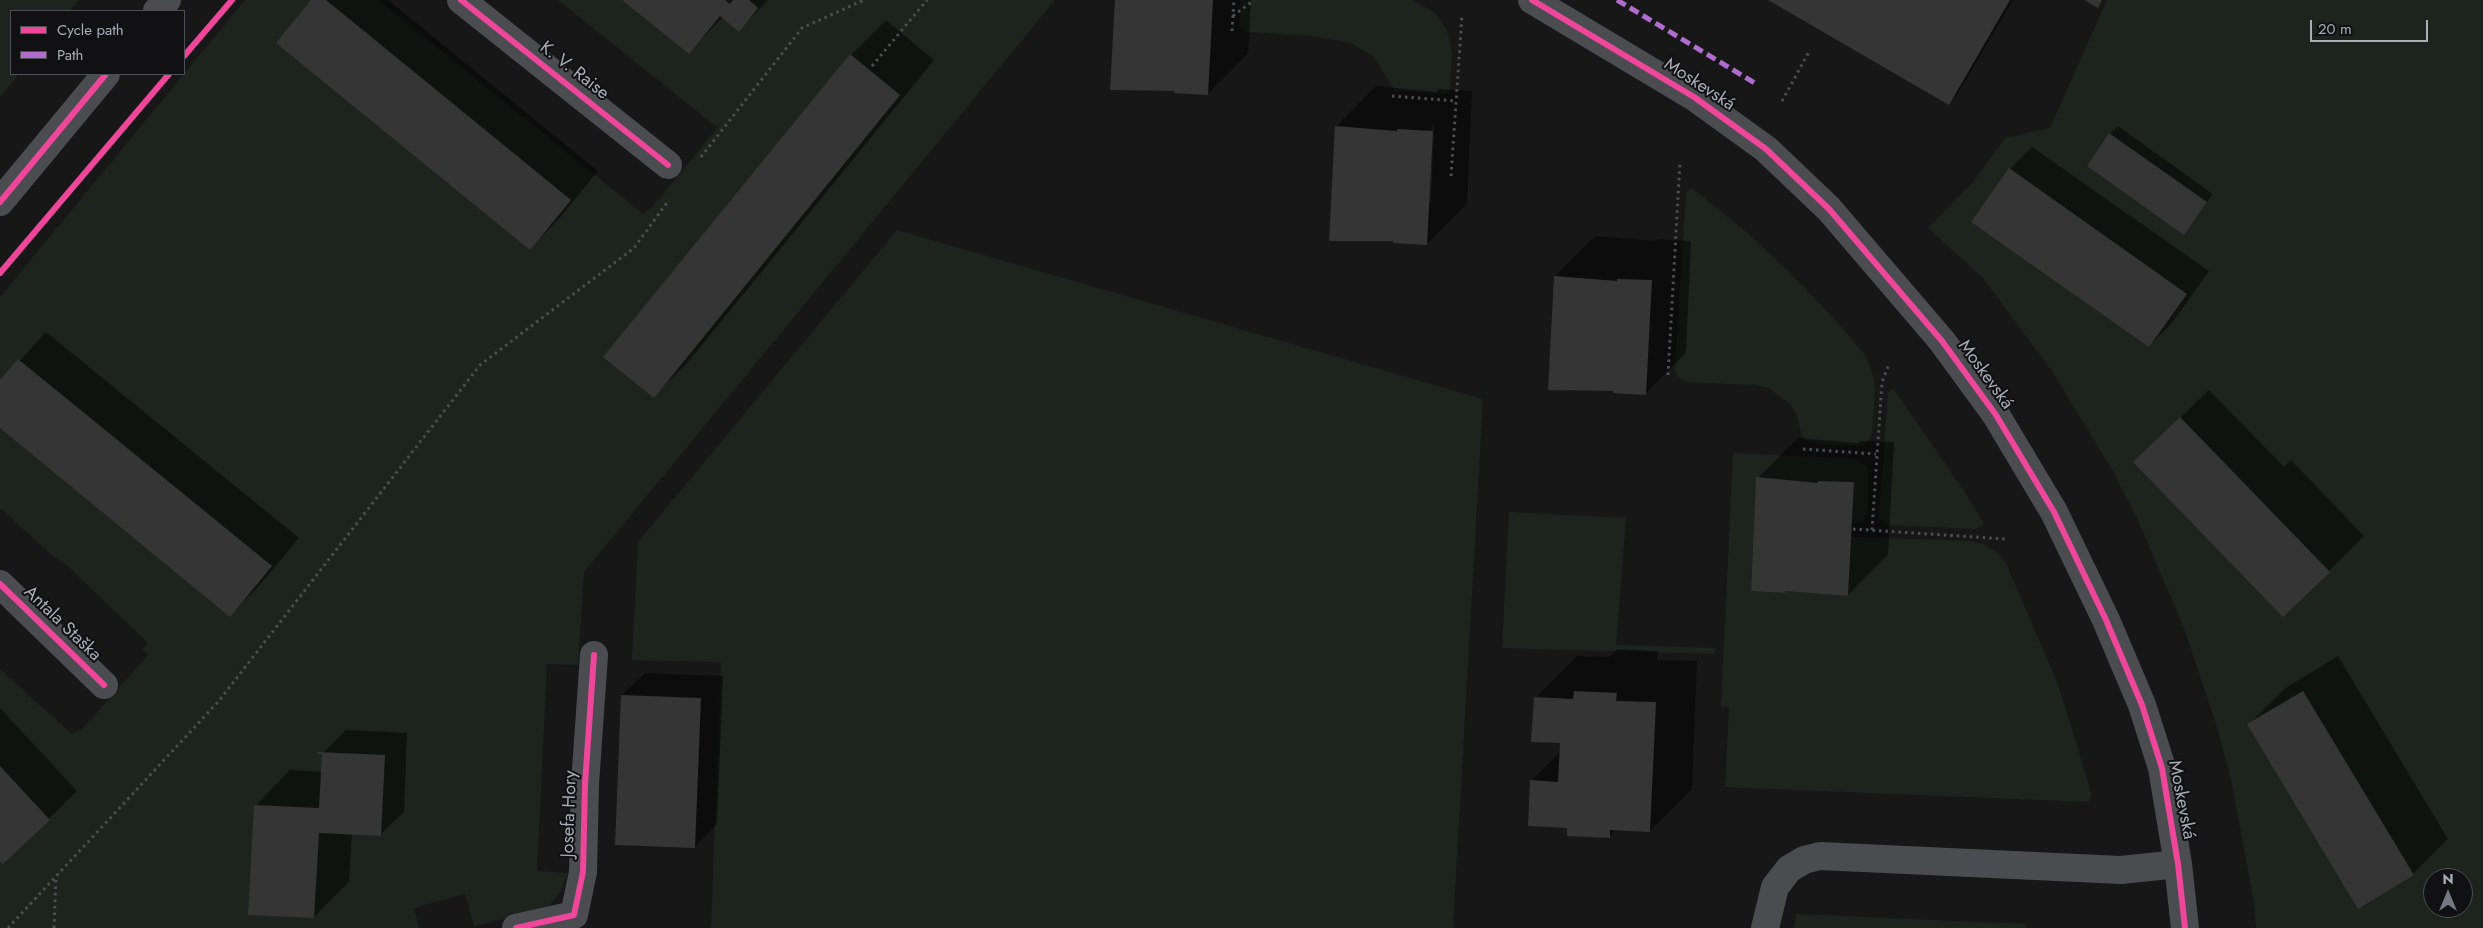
<!DOCTYPE html>
<meta charset="utf-8">
<style>
body{margin:0}
#map{position:relative;width:2483px;height:928px;overflow:hidden;background:#171717;font-family:Jost,sans-serif}
canvas{display:block}
.legend{position:absolute;left:10px;top:10px;width:175px;height:65px;box-sizing:border-box;background:#111113;border:1px solid #4d4f55;margin:0;padding:6px 9px;list-style:none;font-size:15px;color:#a8adb8}
.legend li{display:flex;align-items:center;gap:10px;height:25px}
.legend b{width:25px;border:1px solid #4d4f55}
.north{position:absolute;left:2423px;top:868px;width:50px;height:50px;box-sizing:border-box;background:#111113;border:1px solid #4d4f55;border-radius:50%;rotate:0deg;font-size:14px;font-weight:700;line-height:20px;text-align:center;color:#a8adb8}
.north::after{content:'';display:block;margin:auto;width:18px;height:22px;background:#757880;clip-path:polygon(50% 0,100% 100%,50% 72%,0 100%)}
.scale{position:absolute;left:2310px;top:20px;width:118px;height:22px;box-sizing:border-box;border:2px solid #a8adb8;border-top:0;padding-left:6px;font-size:15px;line-height:18px;white-space:nowrap;color:#a8adb8;-webkit-text-stroke:4px #111113;paint-order:stroke}
</style>
<div id="map">
<canvas width="2483" height="928"></canvas>
<ul class="legend">
<li><b style="height:6px;background:#ed469a"></b>Cycle path</li>
<li><b style="height:6px;background:#b06ccc"></b>Path</li>
</ul>
<div class="north">N</div>
<div class="scale">20 m</div>
</div>
<script>
const ctx = document.querySelector('canvas').getContext('2d');
ctx.lineJoin = 'round';
function fill(path, color) {
  ctx.fillStyle = color;
  ctx.fill(path, 'evenodd');
}
function shape(rows) {
  const path = new Path2D();
  for (const r of rows) {
    path.moveTo(r[0], r[1]);
    for (let i = 2; i < r.length; i += 2) path.lineTo(r[i], r[i + 1]);
  }
  return path;
}
function stroke(path, color, width, dash) {
  ctx.strokeStyle = color;
  ctx.lineWidth = width;
  ctx.lineCap = dash ? 'butt' : 'round';
  ctx.setLineDash(dash || []);
  ctx.stroke(path);
}
function write(font, color, halo, rows, align = 'center') {
  ctx.font = font + ' Jost,sans-serif';
  ctx.lineWidth = 4;
  ctx.setLineDash([]);
  ctx.textBaseline = 'middle';
  ctx.strokeStyle = halo;
  ctx.fillStyle = color;
  for (const [text, x, y, turn = 0] of rows) {
    ctx.save();
    ctx.translate(x, y);
    ctx.rotate((+turn || 0) * Math.PI / 180);
    ctx.textAlign = isNaN(turn) ? turn : align;
    if (halo) ctx.strokeText(text, 0, 0);
    ctx.fillText(text, 0, 0);
    ctx.restore();
  }
}
fill(shape([
 [0,0,79,0,70,11,11,11,11,74,19,74,0,97],
 [245,0,379,0,643,214,654,205,719,126,714,125,558,0,1055,0,584,572,578,665,547,664,537,871,568,873,561,891,550,905,535,912,474,926,465,894,414,908,419,928,0,928,0,669,72,734,82,729,148,655,143,649,148,643,69,567,52,555,0,508,0,297],
 [1240,0,1413,0,1435,13,1447,30,1452,52,1450,91,1445,94,1395,91,1374,57,1351,43,1306,35,1245,32,1239,26],
 [2107,0,2483,0,2483,928,2256,928,2254,903,2232,784,2218,730,2184,628,2137,518,2111,468,2052,371,1983,278,1928,228,1973,182,2005,138,2050,128],
 [2109,133,2191,192,2184,234,2087,166],
 [2433,878,2463,878,2463,908,2433,908],
 [1692,188,1750,235,1795,278,1840,325,1867,358,1874,379,1875,390,1872,433,1869,440,1860,446,1814,444,1807,440,1801,434,1797,415,1790,404,1769,388,1756,385,1686,382,1679,378,1675,371,1686,192],
 [897,230,1483,399,1453,928,711,928,721,662,632,660,638,542],
 [1893,388,1966,494,1983,522,1983,525,1975,529,1887,525,1881,521,1879,514,1888,393],
 [1733,453,1857,459,1867,466,1869,474,1867,513,1864,520,1856,523,1852,523,1854,482,1819,481,1818,483,1756,478,1751,591,1784,593,1785,591,1848,596,1851,537,1970,541,1983,544,2000,555,2006,563,2059,687,2092,795,2089,802,1725,787,1729,707,1721,706],
 [1509,512,1626,518,1616,645,1715,648,1715,654,1502,648],
 [1796,914,2026,924,2025,928,1794,928]
]), '#1d241e');
fill(shape([
 [313,0,388,0,598,171,558,220,530,248],
 [624,0,768,0,739,30,723,17,688,53],
 [1116,0,1251,0,1248,53,1208,94],
 [1771,0,2013,0,1956,96,1949,104],
 [886,20,934,60,689,361,654,396,851,55],
 [1376,86,1436,92,1439,89,1472,91,1467,204,1427,244,1336,127],
 [1432,124,1434,124,1431,202,1428,202],
 [2118,126,2213,194,2184,233,2110,134],
 [2032,147,2209,271,2172,323,2149,346,2010,169],
 [1595,236,1656,241,1658,239,1691,241,1686,353,1646,393,1555,276],
 [46,332,299,538,258,587,230,615,0,426,0,382],
 [2209,390,2284,467,2291,460,2364,536,2329,571,2163,434],
 [1798,438,1858,443,1860,441,1894,442,1888,555,1848,595,1786,589,1758,478],
 [1617,649,1658,651,1657,660,1697,661,1692,789,1650,831,1617,829,1609,837,1569,827,1531,781,1561,751,1561,742,1535,698,1577,656,1609,657],
 [2338,656,2448,839,2413,874,2249,724,2284,689],
 [645,673,723,676,717,824,694,847,622,695],
 [0,708,77,791,3,863,0,860],
 [346,730,407,733,404,812,381,834,352,833,349,882,314,917,255,806,290,770,323,772,323,753]
]), '#0007');
fill(shape([
 [311,0,326,0,571,200,530,250,276,43],
 [622,0,725,0,730,4,733,0,749,0,758,8,739,32,720,16,689,54],
 [1115,0,1213,0,1208,95,1174,93,1175,91,1110,90],
 [1768,0,2010,0,1949,105],
 [2084,0,2102,0,2098,8],
 [850,54,900,95,654,398,603,357],
 [1335,126,1397,131,1397,129,1433,131,1427,245,1393,243,1393,241,1329,241],
 [2109,133,2207,202,2184,235,2087,166],
 [2009,168,2187,294,2149,347,1971,222],
 [1554,276,1617,281,1617,279,1652,280,1646,395,1613,393,1613,391,1548,390],
 [18,359,272,566,230,617,0,428,0,380],
 [2180,417,2330,572,2283,617,2133,462],
 [1756,477,1818,483,1818,481,1854,482,1848,596,1785,591,1785,593,1751,591],
 [1574,691,1617,693,1616,701,1656,702,1650,832,1610,830,1610,838,1567,836,1567,828,1528,826,1530,780,1558,782,1560,743,1531,742,1534,697,1573,699],
 [2303,691,2414,875,2358,909,2247,724],
 [621,695,701,698,695,848,615,845],
 [317,752,385,755,381,836,319,833,314,918,248,915,254,805,319,808,322,754,317,754],
 [0,766,50,820,3,864,0,861]
]), '#353536');
stroke(shape([
 [1233,16,1254,0],
 [1232,31,1234,0],
 [872,66,927,0],
 [1392,96,1456,101],
 [1782,101,1810,50],
 [701,157,802,28,864,0],
 [1451,176,1462,15],
 [1668,375,1680,162],
 [1803,449,1876,454],
 [1853,529,2005,539],
 [1872,530,1882,382,1889,364],
 [8,928,218,702,480,365,634,248,669,200],
 [54,928,56,876]
]), '#4d4e52', 3, [2.5, 4]);
stroke(shape([
 [461,0,668,165],
 [1532,0,1694,97,1766,149,1829,209,1942,341,1996,415,2054,512,2106,620,2142,705,2162,768,2178,864,2185,928],
 [157,11,167,0],
 [0,202,106,74],
 [0,584,104,685],
 [516,928,574,915,583,872,585,784,594,655],
 [1765,928,1775,887,1789,869,1804,860,1820,856,2121,870,2178,864]
]), '#4b4c50', 28);
stroke(shape([
 [1617,0,1758,85]
]), '#b06ccc', 5, [10, 5]);
stroke(shape([
 [461,0,668,165],
 [1532,0,1694,97,1766,149,1829,209,1942,341,1996,415,2054,512,2106,620,2142,705,2162,768,2178,864,2185,928],
 [184,56,232,0],
 [0,202,106,74],
 [0,273,169,74],
 [0,584,104,685],
 [516,928,574,915,583,872,585,784,594,655]
]), '#ed469a', 6);
write('18px', '#a8adb8', '#111113', [
 ["K. V. Raise",574,71,38],
 ["Moskevská",1699,85,33],
 ["Moskevská",1985,375,54],
 ["Antala Staška",62,624,44],
 ["Moskevská",2181,800,79],
 ["Josefa Hory",570,814,-88]
]);
</script>
